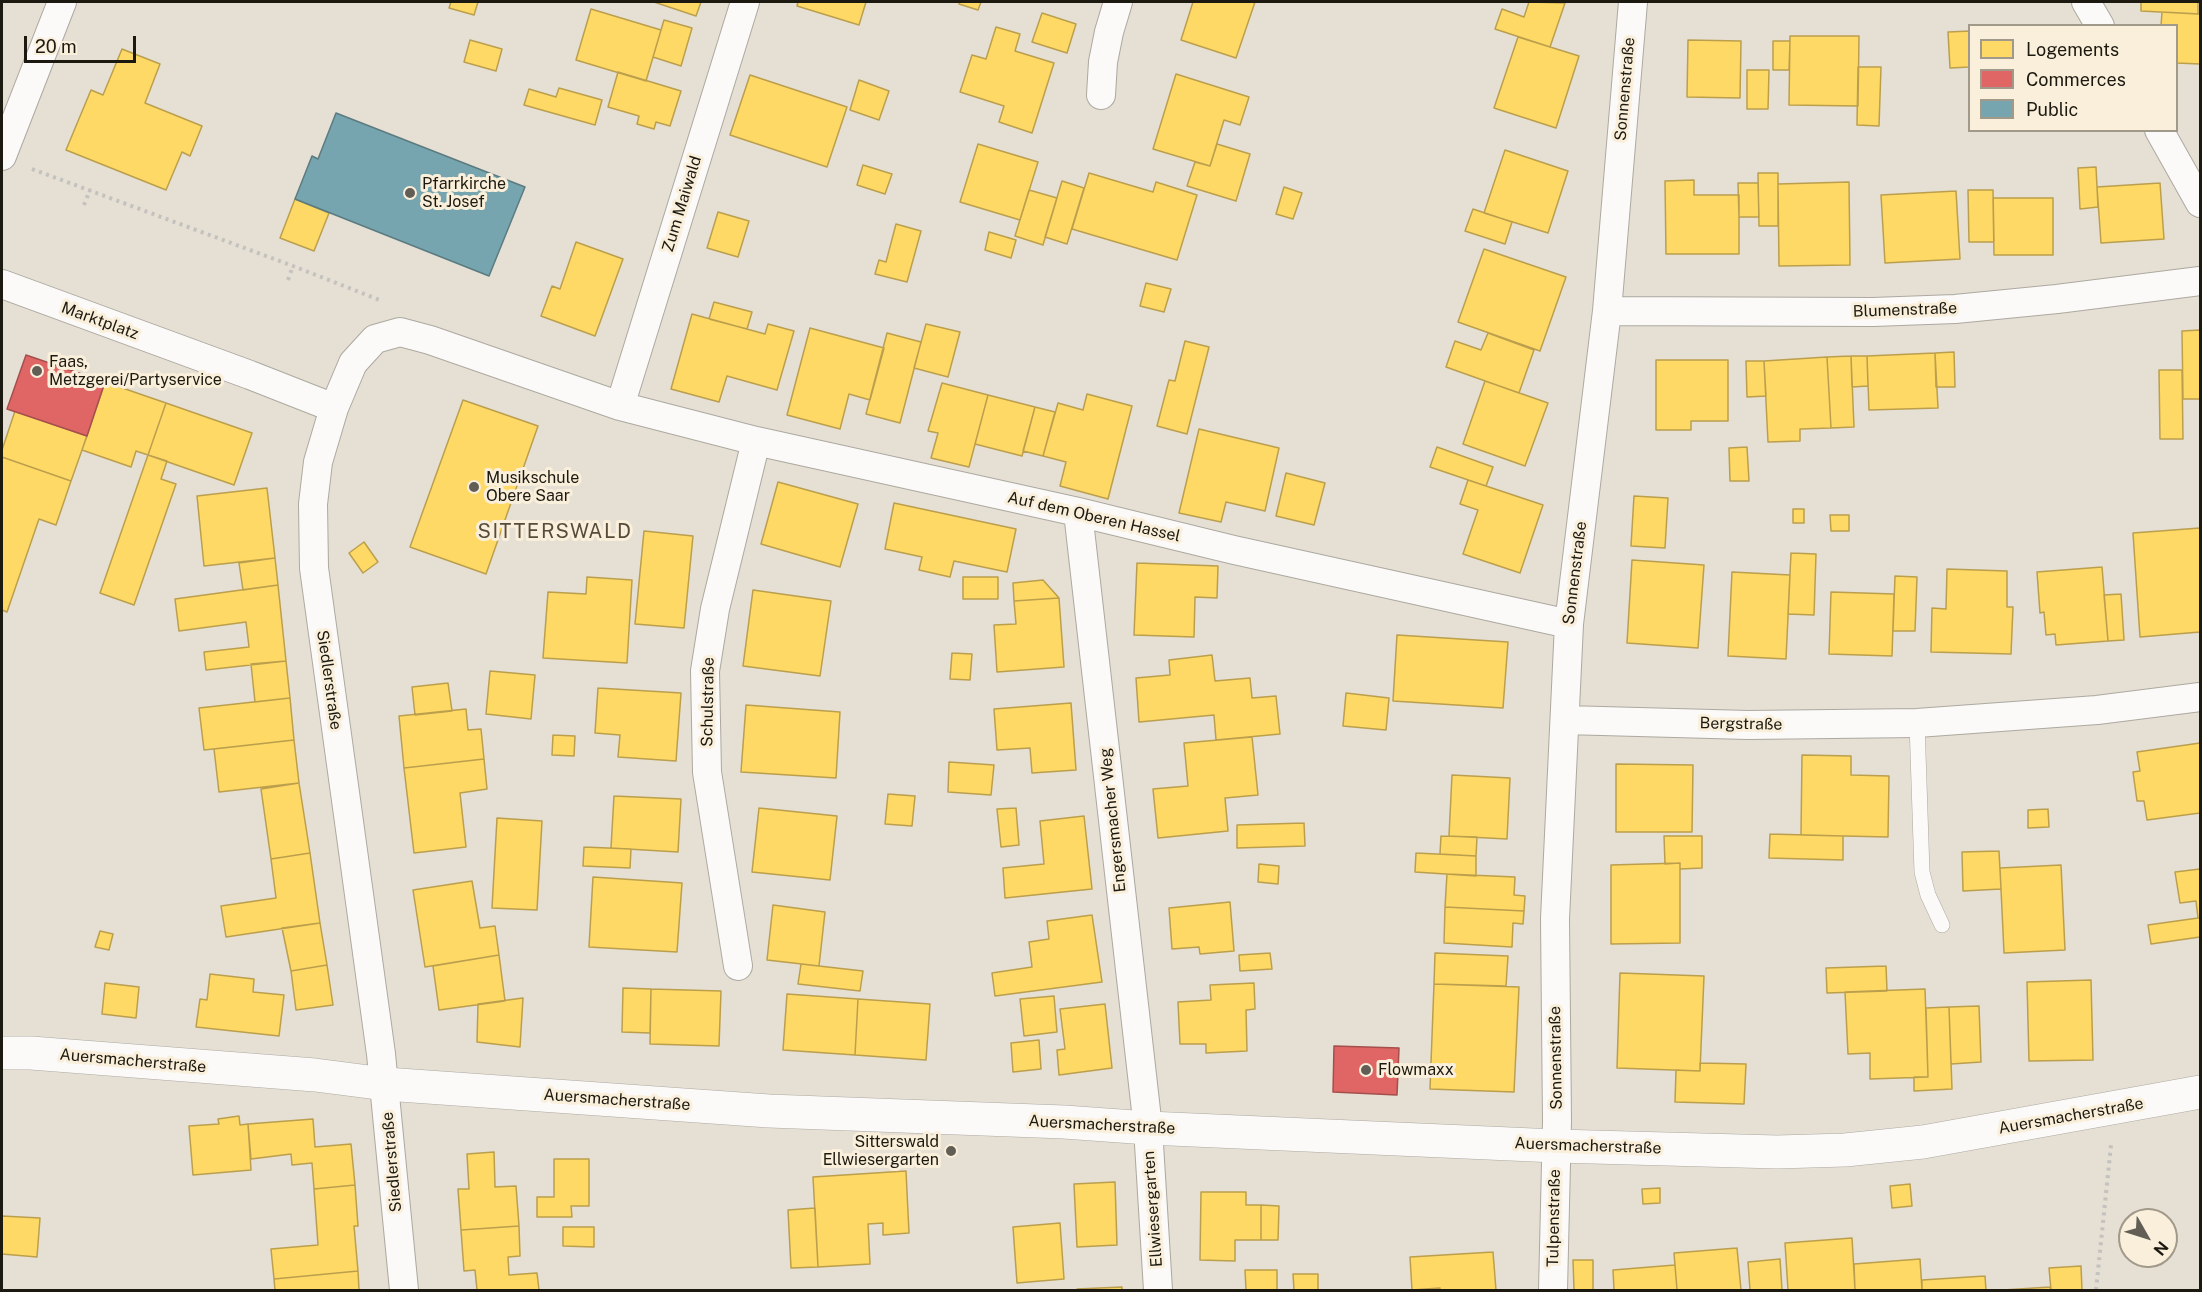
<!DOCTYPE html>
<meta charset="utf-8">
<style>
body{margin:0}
#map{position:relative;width:2202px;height:1292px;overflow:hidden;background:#e5dfd4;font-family:"Public Sans",sans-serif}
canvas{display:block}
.frame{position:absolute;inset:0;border:3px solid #1c1911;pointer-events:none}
.legend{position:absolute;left:1968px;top:24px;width:210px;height:108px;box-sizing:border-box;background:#faefda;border:2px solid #a1998a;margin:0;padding:8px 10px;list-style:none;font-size:18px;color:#1c1911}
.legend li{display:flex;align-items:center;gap:12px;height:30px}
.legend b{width:30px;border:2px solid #a1998a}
.north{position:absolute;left:2118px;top:1208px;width:60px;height:60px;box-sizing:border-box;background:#faefda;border:2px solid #a1998a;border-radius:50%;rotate:129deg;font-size:16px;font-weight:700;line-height:24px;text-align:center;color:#1c1911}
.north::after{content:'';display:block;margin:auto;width:21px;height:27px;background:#625e55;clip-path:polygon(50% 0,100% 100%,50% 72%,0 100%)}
.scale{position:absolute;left:24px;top:36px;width:112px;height:27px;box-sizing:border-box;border:3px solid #1c1911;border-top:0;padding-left:8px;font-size:18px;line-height:21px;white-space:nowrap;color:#1c1911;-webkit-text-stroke:4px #faefda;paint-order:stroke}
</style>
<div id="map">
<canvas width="2202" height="1292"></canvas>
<div class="frame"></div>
<ul class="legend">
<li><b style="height:16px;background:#ffd966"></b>Logements</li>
<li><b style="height:16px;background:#e06666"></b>Commerces</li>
<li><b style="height:16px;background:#76a5af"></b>Public</li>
</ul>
<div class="north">N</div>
<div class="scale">20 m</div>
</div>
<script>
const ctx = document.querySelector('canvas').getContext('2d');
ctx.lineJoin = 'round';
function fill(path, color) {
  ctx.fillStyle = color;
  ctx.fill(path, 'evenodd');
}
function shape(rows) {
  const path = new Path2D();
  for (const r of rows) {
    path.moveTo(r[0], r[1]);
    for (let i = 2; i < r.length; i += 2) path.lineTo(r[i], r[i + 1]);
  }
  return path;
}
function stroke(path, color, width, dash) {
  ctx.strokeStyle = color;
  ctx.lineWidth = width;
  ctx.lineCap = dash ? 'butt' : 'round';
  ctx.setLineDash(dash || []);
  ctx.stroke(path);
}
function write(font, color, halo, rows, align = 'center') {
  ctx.font = font + ' "Public Sans",sans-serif';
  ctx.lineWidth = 6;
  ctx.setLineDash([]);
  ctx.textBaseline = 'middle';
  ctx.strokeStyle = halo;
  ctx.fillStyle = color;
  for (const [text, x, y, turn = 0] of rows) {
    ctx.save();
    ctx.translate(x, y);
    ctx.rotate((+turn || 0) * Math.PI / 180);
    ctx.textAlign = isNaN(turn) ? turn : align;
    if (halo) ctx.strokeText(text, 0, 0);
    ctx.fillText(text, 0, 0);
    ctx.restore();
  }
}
const homes = shape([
 [451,2,478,2,474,15,449,8,451,2],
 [654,2,701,2,696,16,654,2],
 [798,2,866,2,859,25,797,6,798,2],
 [959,2,981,2,978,10,959,4,959,2],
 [1193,2,1255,2,1236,58,1181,40,1193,2],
 [1529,2,1565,3,1550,47,1495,29,1502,9,1524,17,1529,2],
 [2141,2,2198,2,2198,14,2141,11,2141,2],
 [591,9,661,30,646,81,576,60,591,9],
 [2162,12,2200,14,2200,64,2176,63,2176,26,2161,26,2162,12],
 [1042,13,1076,24,1067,53,1032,42,1042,13],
 [664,20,692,28,681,66,653,57,664,20],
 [996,27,1020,34,1015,51,1054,63,1032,133,999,122,1004,106,960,92,972,55,986,59,996,27],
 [1970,31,1970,67,1950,68,1948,32,1970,31],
 [1790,36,1859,36,1858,106,1789,105,1790,36],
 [1518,37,1579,56,1556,128,1494,108,1518,37],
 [470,40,502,49,496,71,464,62,470,40],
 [1688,40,1741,41,1740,98,1687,97,1688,40],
 [1773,41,1790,41,1789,70,1773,70,1773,41],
 [122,49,160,64,145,103,202,126,190,156,182,152,166,190,66,150,91,90,103,95,122,49],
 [1858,67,1881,67,1879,126,1857,125,1858,67],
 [1747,70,1769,70,1768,109,1747,109,1747,70],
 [618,72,681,91,670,126,656,122,654,129,637,124,639,116,608,107,618,72],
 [1176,74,1249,97,1240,125,1224,120,1210,166,1153,149,1176,74],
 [750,75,847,107,827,167,730,135,750,75],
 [859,80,889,91,879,120,850,110,859,80],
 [559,88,602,100,595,125,524,105,529,89,556,97,559,88],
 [978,144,1038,162,1020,220,960,202,978,144],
 [1217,144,1250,154,1236,201,1187,186,1195,162,1210,166,1217,144],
 [1505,150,1568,171,1548,233,1484,213,1505,150],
 [863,165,892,174,885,194,857,185,863,165],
 [2096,167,2098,207,2080,209,2078,168,2096,167],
 [1089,173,1153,192,1156,182,1197,195,1177,260,1072,229,1089,173],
 [1758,173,1778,173,1778,226,1759,226,1758,173],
 [1694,180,1694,195,1739,195,1739,254,1666,254,1665,181,1694,180],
 [1062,181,1084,188,1067,244,1045,237,1062,181],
 [1849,182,1850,265,1779,266,1778,184,1849,182],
 [1738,183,1758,183,1759,217,1739,217,1738,183],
 [2160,183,2164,239,2101,243,2097,187,2160,183],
 [1284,187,1302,193,1293,219,1276,214,1284,187],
 [1029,190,1057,198,1043,245,1015,236,1029,190],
 [1968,190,1993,190,1994,242,1969,242,1968,190],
 [1956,191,1960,259,1885,263,1881,195,1956,191],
 [1993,198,2053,198,2053,255,1994,255,1993,198],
 [295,199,329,213,314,251,280,238,295,199],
 [1473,209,1512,222,1505,244,1465,231,1473,209],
 [718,212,749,221,738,257,707,248,718,212],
 [896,224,921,231,907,282,875,274,879,260,886,262,896,224],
 [989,232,1016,240,1011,258,985,250,989,232],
 [576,242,623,259,595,336,541,316,552,286,560,289,576,242],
 [1484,249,1566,277,1540,351,1458,322,1484,249],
 [1146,283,1171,289,1164,312,1140,306,1146,283],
 [714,302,752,312,747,329,709,319,714,302],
 [692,314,765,334,768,324,794,331,777,390,727,376,719,402,671,389,692,314],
 [926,324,960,332,948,377,914,368,926,324],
 [810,328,884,348,870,400,849,394,840,429,787,415,810,328],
 [2200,330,2200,399,2183,399,2182,331,2200,330],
 [887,333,921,342,900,423,866,414,887,333],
 [1488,333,1534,350,1519,393,1446,367,1455,341,1481,350,1488,333],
 [1185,341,1209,347,1187,434,1157,426,1169,380,1175,381,1185,341],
 [1954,352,1955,387,1936,387,1935,353,1954,352],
 [1935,353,1938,408,1869,410,1867,356,1935,353],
 [1851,356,1867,356,1868,386,1852,387,1851,356],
 [1851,356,1854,427,1831,428,1827,357,1851,356],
 [1827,357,1831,428,1800,429,1800,441,1768,442,1764,361,1827,357],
 [1656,360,1728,360,1728,421,1691,421,1691,430,1656,430,1656,360],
 [1746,361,1764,361,1766,396,1747,397,1746,361],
 [2159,370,2182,370,2183,439,2160,439,2159,370],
 [1485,381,1548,403,1525,466,1463,444,1485,381],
 [105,382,166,403,148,455,136,451,131,467,82,450,105,382],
 [942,383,988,395,969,467,931,458,938,433,928,431,942,383],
 [1087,394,1132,406,1108,499,1060,486,1066,462,1043,456,1058,403,1083,410,1087,394],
 [988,395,1035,407,1022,456,975,444,988,395],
 [463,400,538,426,486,574,410,547,463,400],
 [166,403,252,433,234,485,148,455,166,403],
 [1035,407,1055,412,1043,456,1023,451,1035,407],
 [15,411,87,436,71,481,2,457,2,450,15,411],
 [1199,429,1279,448,1265,511,1226,502,1221,522,1179,513,1199,429],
 [1437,447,1493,467,1486,486,1430,467,1437,447],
 [1747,447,1749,481,1730,481,1729,448,1747,447],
 [148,455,167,461,161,479,176,484,134,605,100,593,148,455],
 [2,457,71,481,56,525,39,519,7,612,2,610,2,457],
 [1286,473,1325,483,1314,525,1276,516,1286,473],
 [1468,480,1543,505,1520,573,1463,554,1478,510,1460,504,1468,480],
 [778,482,858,504,840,567,761,544,778,482],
 [267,488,275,558,204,566,197,496,267,488],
 [1634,496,1668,498,1665,548,1631,546,1634,496],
 [894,503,1016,529,1007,572,954,561,950,577,919,570,922,557,885,549,894,503],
 [1793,509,1804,509,1804,523,1793,523,1793,509],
 [1830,515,1849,515,1849,531,1831,531,1830,515],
 [2200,528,2200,632,2140,637,2133,533,2200,528],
 [644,531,693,536,684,628,635,624,644,531],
 [364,542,378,562,363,573,349,553,364,542],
 [1791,553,1816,554,1814,615,1788,614,1791,553],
 [275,558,278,585,243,590,239,563,275,558],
 [1632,560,1704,565,1698,648,1627,643,1632,560],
 [1137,563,1218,566,1217,598,1195,597,1194,637,1134,635,1137,563],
 [2102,567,2108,641,2056,645,2055,634,2046,635,2044,612,2040,613,2037,572,2102,567],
 [1947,569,2007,571,2007,607,2013,607,2011,654,1931,652,1932,608,1946,609,1947,569],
 [1732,572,1790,575,1786,659,1728,656,1732,572],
 [1895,576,1917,577,1915,631,1893,631,1895,576],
 [587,577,632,580,627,663,543,658,548,592,586,594,587,577],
 [963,577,998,577,998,599,963,599,963,577],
 [1043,580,1059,598,1014,601,1013,583,1043,580],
 [278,585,286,661,206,670,204,652,249,647,246,622,179,631,175,599,278,585],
 [753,590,831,601,820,676,743,666,753,590],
 [1831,592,1894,594,1892,656,1829,654,1831,592],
 [2121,594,2124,640,2108,641,2104,595,2121,594],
 [1059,598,1064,667,997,672,994,625,1016,624,1014,601,1059,598],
 [1397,635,1508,642,1503,708,1393,701,1397,635],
 [952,653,972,654,970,680,950,679,952,653],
 [1212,655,1215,681,1250,678,1252,698,1276,696,1280,734,1216,740,1214,715,1139,722,1136,678,1170,675,1169,660,1212,655],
 [286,661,290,698,255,702,251,664,286,661],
 [490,671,535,675,531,719,486,714,490,671],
 [448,683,452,711,415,715,412,687,448,683],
 [598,688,681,693,676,761,618,757,620,735,595,733,598,688],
 [1346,693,1389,698,1386,730,1343,726,1346,693],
 [290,698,294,740,204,750,199,708,290,698],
 [1071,703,1076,770,1032,773,1030,748,997,750,994,709,1071,703],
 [746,705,840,712,836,778,741,772,746,705],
 [466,709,468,730,481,729,484,759,404,768,399,716,466,709],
 [553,735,575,736,574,756,552,755,553,735],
 [1252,737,1258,795,1225,798,1228,831,1158,838,1153,789,1188,786,1184,743,1252,737],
 [294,740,299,783,219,792,214,749,294,740],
 [2200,743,2200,813,2147,820,2144,801,2137,801,2133,772,2140,771,2137,752,2200,743],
 [1802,755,1851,756,1851,775,1889,776,1888,837,1801,835,1802,755],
 [484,759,487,789,460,793,466,847,414,853,404,768,484,759],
 [949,762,994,765,991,795,948,792,949,762],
 [1616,764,1693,765,1692,832,1616,832,1616,764],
 [1452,775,1510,778,1507,839,1449,836,1452,775],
 [299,783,310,853,271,859,261,789,299,783],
 [888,794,915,796,912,826,885,824,888,794],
 [614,796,681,799,678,852,611,848,614,796],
 [759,808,837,816,830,880,752,872,759,808],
 [1016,808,1019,845,1001,847,997,809,1016,808],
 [2048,809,2049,827,2028,828,2028,810,2048,809],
 [1084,816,1092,889,1005,898,1003,868,1044,864,1040,821,1084,816],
 [497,818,542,821,537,910,492,908,497,818],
 [1304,823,1305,846,1237,848,1237,825,1304,823],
 [1770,834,1843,836,1843,860,1769,858,1770,834],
 [1441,836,1477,837,1476,856,1440,854,1441,836],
 [1664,836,1702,836,1702,868,1680,869,1680,863,1665,864,1664,836],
 [584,847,631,849,630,868,583,866,584,847],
 [1999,851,2001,889,1963,891,1962,852,1999,851],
 [310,853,320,923,226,937,221,906,276,898,271,859,310,853],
 [1416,853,1476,856,1476,876,1415,872,1416,853],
 [1680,863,1680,943,1611,944,1611,865,1680,863],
 [1259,864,1279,866,1278,884,1258,882,1259,864],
 [2061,865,2065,950,2004,953,2000,868,2061,865],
 [2200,869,2200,918,2198,918,2196,901,2180,903,2175,872,2200,869],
 [1447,874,1515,877,1514,895,1525,896,1524,911,1445,907,1447,874],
 [593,877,682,883,677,952,589,947,593,877],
 [472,881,480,928,495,926,499,955,425,967,413,890,472,881],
 [1230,902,1234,951,1200,954,1199,947,1172,949,1169,908,1230,902],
 [773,905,825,912,819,966,767,960,773,905],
 [1445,907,1524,911,1523,924,1513,923,1512,947,1444,943,1445,907],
 [1092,915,1102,982,995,996,992,973,1032,967,1029,942,1049,939,1047,921,1092,915],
 [2198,918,2200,918,2200,937,2151,944,2148,925,2198,918],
 [320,923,327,965,291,971,282,928,320,923],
 [100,931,113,934,109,950,95,947,100,931],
 [1270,953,1272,969,1240,971,1239,955,1270,953],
 [1435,953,1508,956,1506,986,1434,984,1435,953],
 [499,955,505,1001,439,1010,433,966,499,955],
 [801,964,863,971,860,991,798,984,801,964],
 [327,965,333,1005,296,1010,291,971,327,965],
 [1886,966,1887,991,1827,993,1826,968,1886,966],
 [1620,973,1704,976,1700,1071,1617,1068,1620,973],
 [210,974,254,979,253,992,284,995,279,1036,196,1027,200,999,207,1000,210,974],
 [2091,980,2093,1060,2029,1061,2027,982,2091,980],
 [105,983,139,987,136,1018,102,1014,105,983],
 [1254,983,1255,1009,1246,1010,1247,1051,1206,1053,1206,1044,1180,1044,1178,1002,1211,1000,1210,985,1254,983],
 [1434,984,1519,987,1514,1092,1430,1089,1434,984],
 [623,988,651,989,650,1033,622,1032,623,988],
 [651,989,721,991,719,1046,650,1044,651,989],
 [1925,989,1928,1077,1870,1079,1870,1053,1848,1054,1845,992,1925,989],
 [787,994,858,999,855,1055,783,1050,787,994],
 [1054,996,1057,1032,1024,1036,1020,999,1054,996],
 [523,998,520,1047,477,1042,478,1004,523,998],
 [858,999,930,1004,926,1060,855,1055,858,999],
 [1105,1004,1112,1068,1059,1075,1057,1050,1065,1049,1060,1009,1105,1004],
 [1979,1006,1981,1062,1951,1064,1949,1007,1979,1006],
 [1949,1007,1952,1089,1914,1091,1914,1077,1928,1077,1926,1008,1949,1007],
 [1039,1040,1041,1069,1013,1072,1011,1043,1039,1040],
 [1700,1063,1746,1064,1744,1104,1675,1102,1676,1070,1700,1071,1700,1063],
 [239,1116,240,1125,248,1124,251,1170,193,1175,189,1126,219,1124,218,1119,239,1116],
 [313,1119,315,1147,351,1144,355,1185,314,1189,312,1163,292,1165,291,1154,251,1159,248,1124,313,1119],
 [494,1152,495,1187,516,1186,519,1226,461,1230,458,1189,469,1189,467,1154,494,1152],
 [554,1159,589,1159,589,1206,571,1206,572,1217,537,1217,537,1197,554,1197,554,1159],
 [906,1171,909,1233,883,1235,883,1223,868,1224,870,1264,818,1267,813,1177,906,1171],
 [1115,1182,1117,1245,1077,1247,1074,1184,1115,1182],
 [1910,1184,1912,1206,1892,1208,1890,1186,1910,1184],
 [355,1185,358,1226,354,1226,358,1271,274,1279,271,1249,318,1245,314,1189,355,1185],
 [1660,1188,1660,1203,1643,1204,1642,1189,1660,1188],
 [1201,1192,1246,1192,1246,1205,1261,1205,1261,1240,1235,1240,1235,1261,1200,1260,1201,1192],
 [1261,1205,1279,1206,1278,1240,1261,1240,1261,1205],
 [815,1208,818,1267,791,1268,788,1210,815,1208],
 [2,1216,40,1218,37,1257,2,1254,2,1216],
 [1060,1223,1064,1279,1017,1283,1013,1227,1060,1223],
 [519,1226,520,1256,508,1257,509,1275,537,1273,539,1290,477,1290,475,1270,464,1271,461,1230,519,1226],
 [563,1227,594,1227,594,1247,563,1246,563,1227],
 [1852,1238,1855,1290,1788,1290,1785,1243,1852,1238],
 [1737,1248,1741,1290,1677,1290,1674,1253,1737,1248],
 [1493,1252,1496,1290,1440,1290,1440,1288,1412,1290,1410,1257,1493,1252],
 [1780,1259,1782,1290,1750,1290,1748,1262,1780,1259],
 [1920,1259,1922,1290,1855,1290,1854,1264,1920,1259],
 [1573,1260,1593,1260,1593,1290,1574,1290,1573,1260],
 [1675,1265,1677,1290,1614,1290,1613,1270,1675,1265],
 [2081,1266,2082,1290,2051,1290,2049,1268,2081,1266],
 [1245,1270,1277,1270,1277,1290,1246,1290,1245,1270],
 [358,1271,359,1290,275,1290,274,1279,358,1271],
 [1293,1274,1318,1274,1318,1290,1294,1290,1293,1274],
 [1985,1276,1986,1290,1922,1290,1922,1280,1985,1276],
 [1122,1287,1122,1290,1077,1290,1077,1289,1122,1287],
 [2050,1287,2051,1290,2003,1290,2050,1287]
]);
fill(homes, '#ffd966');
stroke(homes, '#bb9f4c', 1.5);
const shops = shape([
 [26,355,105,382,87,436,7,409,26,355],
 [1334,1046,1399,1048,1397,1095,1333,1092,1334,1046]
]);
fill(shops, '#e06666');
stroke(shops, '#a54f4c', 1.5);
const public = shape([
 [336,113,525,187,489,276,295,199,312,156,318,159,336,113]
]);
fill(public, '#76a5af');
stroke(public, '#5b7b80', 1.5);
const service = shape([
 [1917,723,1922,872,1928,895,1942,925]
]);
const minor = shape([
 [2086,2,2100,26],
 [1101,95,1103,62,1109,32,1118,2],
 [2159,130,2200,203],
 [2,156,62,2],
 [2,284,250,375,334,408],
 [1607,311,1873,312,1955,309,2057,299,2200,281],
 [620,406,745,2],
 [1078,512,1148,1128,1158,1290],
 [1565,720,1748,725,1917,723,2097,710,2200,697],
 [738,966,707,772,705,671,715,609,756,441],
 [404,1290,381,1054,314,568,313,504,318,462,334,408,353,363,375,339,400,332,430,340,620,406,756,441,1078,512,1234,550,1569,624],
 [1553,1290,1557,1121,1555,919,1569,624,1607,311,1633,2]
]);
const tertiary = shape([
 [2,1053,31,1053,315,1075,385,1084,769,1111,1064,1122,1148,1128,1556,1146,1777,1152,1845,1150,1923,1142,2200,1092]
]);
stroke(service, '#ada9a0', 16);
stroke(minor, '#ada9a0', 30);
stroke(tertiary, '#ada9a0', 34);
stroke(shape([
 [32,169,293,266,382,301],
 [84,205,90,190],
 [288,280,293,266],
 [2096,1290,2111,1145]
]), '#c3c2be', 4, [3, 4.5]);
stroke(service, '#fbfaf9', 15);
stroke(minor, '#fbfaf9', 28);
stroke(tertiary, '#fbfaf9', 33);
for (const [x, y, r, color] of [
 [410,193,6,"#625e55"],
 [37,371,6,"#625e55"],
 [474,487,6,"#625e55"],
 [1366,1070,6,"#625e55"],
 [951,1151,6,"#625e55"]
]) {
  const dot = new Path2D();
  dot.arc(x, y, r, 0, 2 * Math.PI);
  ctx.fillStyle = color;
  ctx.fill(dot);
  stroke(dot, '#faefda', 2);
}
write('16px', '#1c1911', '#faefda', [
 ["Sonnenstraße",1625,89,-85],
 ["Zum Maiwald",682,204,-73],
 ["Blumenstraße",1905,310,-2],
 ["Marktplatz",100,321,20],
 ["Auf dem Oberen Hassel",1094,517,13],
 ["Sonnenstraße",1575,573,-83],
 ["Siedlerstraße",329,680,82],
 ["Schulstraße",708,702,-89],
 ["Bergstraße",1741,724,1],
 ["Engersmacher Weg",1113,820,-96],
 ["Sonnenstraße",1556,1058,-91],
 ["Auersmacherstraße",133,1061,5],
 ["Auersmacherstraße",617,1100,4],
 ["Auersmacherstraße",2071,1116,-10],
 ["Auersmacherstraße",1102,1125,3],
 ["Auersmacherstraße",1588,1146,2],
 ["Siedlerstraße",392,1162,-95],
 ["Ellwiesergarten",1153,1209,-94],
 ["Tulpenstraße",1554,1218,-89]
]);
write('16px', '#1c1911', '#faefda', [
 ["Pfarrkirche",422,184],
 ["St. Josef",422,202],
 ["Faas,",49,362],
 ["Metzgerei/Partyservice",49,380],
 ["Musikschule",486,478],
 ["Obere Saar",486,496],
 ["Flowmaxx",1378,1070],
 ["Sitterswald",939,1142,"right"],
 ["Ellwiesergarten",939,1160,"right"]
], 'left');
ctx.letterSpacing = '1.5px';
write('20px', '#554c3b', '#faefda', [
 ["SITTERSWALD",555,532]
]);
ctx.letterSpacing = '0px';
</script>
